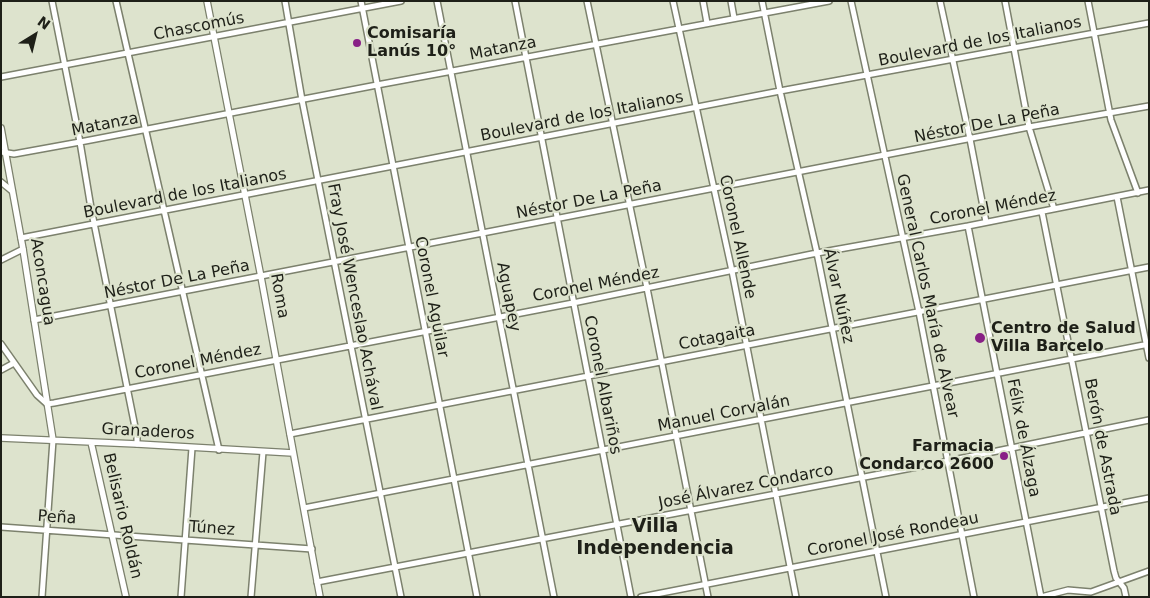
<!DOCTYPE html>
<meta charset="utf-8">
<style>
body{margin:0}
#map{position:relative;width:1150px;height:598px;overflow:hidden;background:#dde3cd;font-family:"DejaVu Sans",sans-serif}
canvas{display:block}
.frame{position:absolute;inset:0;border:2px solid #1e2018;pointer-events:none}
.north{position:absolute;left:10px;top:10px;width:50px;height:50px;-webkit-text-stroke:4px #dde3cd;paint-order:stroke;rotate:36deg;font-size:14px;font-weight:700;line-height:20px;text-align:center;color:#1e2018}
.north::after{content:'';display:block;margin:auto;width:18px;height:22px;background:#1e2018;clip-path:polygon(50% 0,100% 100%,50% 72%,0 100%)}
</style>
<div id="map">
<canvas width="1150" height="598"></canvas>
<div class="frame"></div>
<div class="north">N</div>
</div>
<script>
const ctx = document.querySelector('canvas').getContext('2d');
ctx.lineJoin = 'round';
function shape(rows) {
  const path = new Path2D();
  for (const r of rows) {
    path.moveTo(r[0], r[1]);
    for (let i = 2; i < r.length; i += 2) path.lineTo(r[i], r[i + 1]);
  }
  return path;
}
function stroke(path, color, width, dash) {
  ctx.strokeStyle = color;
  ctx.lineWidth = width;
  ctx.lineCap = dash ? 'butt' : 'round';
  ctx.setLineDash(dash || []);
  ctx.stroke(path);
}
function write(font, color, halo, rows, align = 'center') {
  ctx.font = font + ' "DejaVu Sans",sans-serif';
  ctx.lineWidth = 4.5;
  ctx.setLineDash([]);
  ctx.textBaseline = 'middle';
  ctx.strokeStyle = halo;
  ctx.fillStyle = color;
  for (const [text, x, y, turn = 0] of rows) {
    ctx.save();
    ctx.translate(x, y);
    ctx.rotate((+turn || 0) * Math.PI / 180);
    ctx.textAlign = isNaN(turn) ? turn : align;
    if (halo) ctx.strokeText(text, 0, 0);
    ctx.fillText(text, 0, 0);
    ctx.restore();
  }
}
const minor = shape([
 [52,1,80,142,91,208,137,437,137,444],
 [116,1,219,450],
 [285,1,302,100,401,597],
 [361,1,477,597],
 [437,1,554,597],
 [515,1,631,597],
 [587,1,647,288,708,597],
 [673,1,732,271,796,597],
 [703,1,707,23],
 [731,1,734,18],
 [762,1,780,91,817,253,886,597],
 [851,1,919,312,974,597],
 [940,1,970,139,986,222],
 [1005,1,1029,127,1054,209],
 [1088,1,1111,120,1138,193],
 [1,77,401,1],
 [1,152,14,154,80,142,377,85,829,1],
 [1,182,12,191],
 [1117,197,1149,358],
 [1042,212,1114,571,1116,578,1124,588,1126,597],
 [968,226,1041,597],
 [21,238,780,91,1149,23],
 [1,260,23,249],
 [34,320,1029,127,1149,106],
 [1,344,37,395,47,404,54,403,573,303,817,253,968,226,1149,190],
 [1,370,14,363],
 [290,434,1149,267],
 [304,508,1149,344],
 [1,527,312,549],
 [317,582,948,461,1149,420],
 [42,597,53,440],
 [181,597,192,448],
 [251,597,263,452],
 [641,597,1149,498],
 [1041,597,1068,590,1091,592,1149,571]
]);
const tertiary = shape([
 [207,1,261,277,320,597],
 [1,128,23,249,53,440],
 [1,438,137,444,293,453],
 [91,442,126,597]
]);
stroke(minor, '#7c816d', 8);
stroke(tertiary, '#7c816d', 8);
stroke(minor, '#fff', 5);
stroke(tertiary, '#fff', 5.5);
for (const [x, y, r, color] of [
 [357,43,5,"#882086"],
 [980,338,6,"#882086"],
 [1004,456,5,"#882086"]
]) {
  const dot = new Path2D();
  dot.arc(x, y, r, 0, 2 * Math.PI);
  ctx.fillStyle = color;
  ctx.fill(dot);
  stroke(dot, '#dde3cd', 2);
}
write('16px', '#1e2018', '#dde3cd', [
 ["Chascomús",199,27,-11],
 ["Boulevard de los Italianos",980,42,-11],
 ["Matanza",503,49,-11],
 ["Boulevard de los Italianos",582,117,-11],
 ["Néstor De La Peña",987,124,-11],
 ["Matanza",105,125,-11],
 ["Boulevard de los Italianos",185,194,-11],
 ["Néstor De La Peña",589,200,-11],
 ["Coronel Méndez",993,208,-11],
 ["Coronel Allende",737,237,78],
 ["Néstor De La Peña",177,280,-11],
 ["Aconcagua",42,282,81],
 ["Coronel Méndez",596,285,-11],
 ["Roma",279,296,80],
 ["Álvar Núñez",838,296,78],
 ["General Carlos María de Alvear",927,296,78],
 ["Fray José Wenceslao Achával",354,297,79],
 ["Coronel Aguilar",431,297,79],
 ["Aguapey",508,297,79],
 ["Cotagaita",717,338,-11],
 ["Coronel Méndez",198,362,-11],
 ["Coronel Albariños",602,385,79],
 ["Manuel Corvalán",724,414,-11],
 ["Granaderos",148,432,3],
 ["Félix de Álzaga",1023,438,79],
 ["Berón de Astrada",1102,447,79],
 ["José Álvarez Condarco",746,487,-11],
 ["Belisario Roldán",122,516,77],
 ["Peña",57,518,4],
 ["Túnez",212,529,4],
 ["Coronel José Rondeau",893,535,-11]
]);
write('bold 16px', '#1e2018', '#dde3cd', [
 ["Comisaría",367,34],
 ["Lanús 10°",367,52],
 ["Centro de Salud",991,329],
 ["Villa Barcelo",991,347],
 ["Farmacia",994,447,"right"],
 ["Condarco 2600",994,465,"right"]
], 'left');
write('bold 19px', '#1e2018', '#dde3cd', [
 ["Villa",655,527],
 ["Independencia",655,549]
]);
</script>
